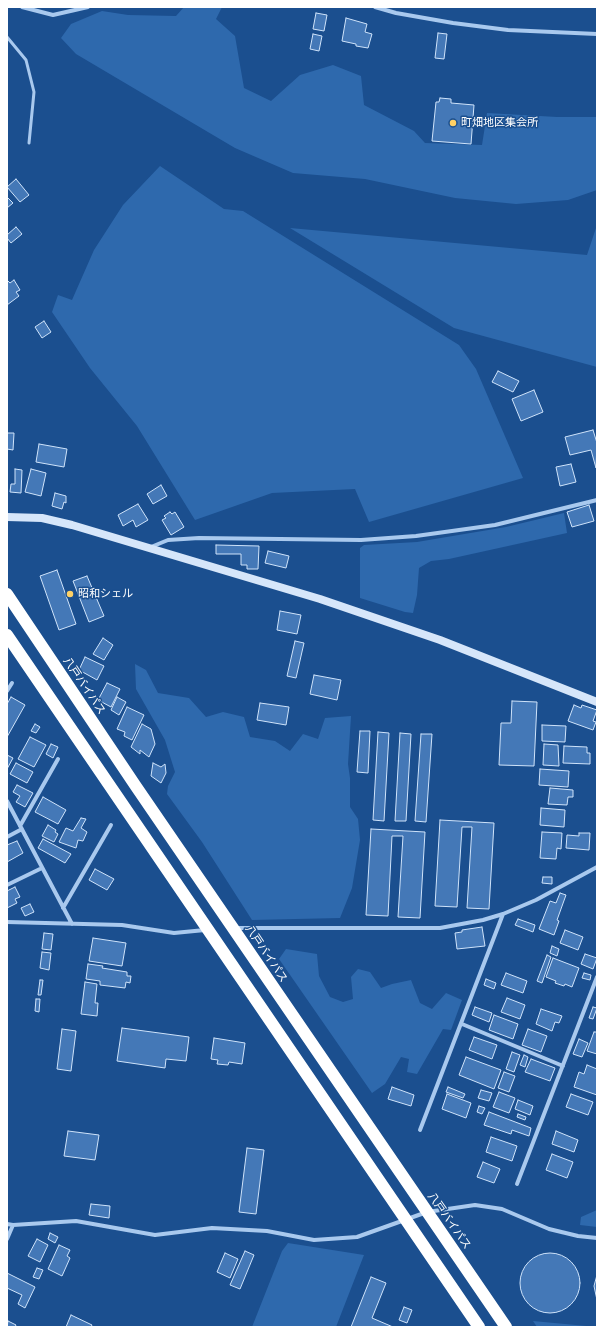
<!DOCTYPE html>
<meta charset="utf-8">
<style>
body{margin:0}
#map{position:relative;width:604px;height:1334px;overflow:hidden;background:#1b4f8f;font-family:Arial,sans-serif}
canvas{display:block}
.frame{position:absolute;inset:0;border:8px solid #fff;pointer-events:none}
</style>
<div id="map">
<canvas width="604" height="1334"></canvas>
<div class="frame"></div>
</div>
<script>
const ctx = document.querySelector('canvas').getContext('2d');
ctx.lineJoin = 'round';
function fill(path, color) {
  ctx.fillStyle = color;
  ctx.fill(path, 'evenodd');
}
function shape(rows) {
  const path = new Path2D();
  for (const r of rows) {
    if (r.length === 3) {
      path.moveTo(r[0] + r[2], r[1]);
      path.arc(r[0], r[1], r[2], 0, 2 * Math.PI);
      continue;
    }
    path.moveTo(r[0], r[1]);
    for (let i = 2; i < r.length; i += 2) path.lineTo(r[i], r[i + 1]);
  }
  return path;
}
function stroke(path, color, width, dash) {
  ctx.strokeStyle = color;
  ctx.lineWidth = width;
  ctx.lineCap = dash ? 'butt' : 'round';
  ctx.setLineDash(dash || []);
  ctx.stroke(path);
}
function write(font, color, halo, rows, align = 'center') {
  ctx.font = font + ' Arial,"Noto Sans JP",sans-serif';
  ctx.lineWidth = 3;
  ctx.setLineDash([]);
  ctx.textBaseline = 'middle';
  ctx.strokeStyle = halo;
  ctx.fillStyle = color;
  for (const [text, x, y, turn = 0] of rows) {
    ctx.save();
    ctx.translate(x, y);
    ctx.rotate((+turn || 0) * Math.PI / 180);
    ctx.textAlign = isNaN(turn) ? turn : align;
    if (halo) ctx.strokeText(text, 0, 0);
    ctx.fillText(text, 0, 0);
    ctx.restore();
  }
}
fill(shape([
 [184,7,222,7,216,19,235,36,244,88,271,101,300,75,333,65,361,76,364,105,414,131,425,143,482,145,487,113,557,117,597,117,597,190,568,200,516,204,455,198,365,179,293,173,235,148,76,54,61,38,71,24,102,11,128,15,176,16],
 [160,166,224,209,243,211,459,345,476,369,523,478,369,522,355,489,272,493,195,520,137,426,90,368,52,312,58,295,72,300,94,250,123,205],
 [597,225,597,367,454,328,290,228,587,255],
 [564,513,567,533,449,559,431,561,419,568,417,595,413,613,405,612,360,598,360,548,364,545,417,542,506,527],
 [135,664,146,670,158,693,189,698,206,717,223,712,244,717,250,737,275,741,290,751,303,734,318,739,325,718,351,716,348,764,350,778,350,807,358,819,360,840,352,888,340,918,252,920,202,842,167,794,168,786,175,772,165,740,136,689],
 [286,949,317,954,319,976,330,997,343,1002,353,999,351,977,358,969,370,972,381,988,392,984,411,980,420,1003,432,1009,446,993,462,1000,451,1030,443,1029,417,1074,407,1072,409,1059,401,1057,385,1084,372,1093,279,959],
 [597,1210,597,1227,580,1225,581,1217],
 [288,1243,364,1255,336,1327,252,1327,282,1251],
 [533,1321,597,1327,537,1327]
]), '#2e69ad');
const building = shape([
 [316,13,327,15,324,31,313,29,316,13],
 [346,18,367,24,365,32,372,34,368,48,356,46,356,44,342,41,346,18],
 [438,33,447,34,444,59,435,58,438,33],
 [313,34,322,36,319,51,310,49,313,34],
 [440,98,451,99,451,103,474,105,471,144,432,141,436,102,439,102,440,98],
 [16,179,29,195,20,202,7,187,16,179],
 [7,197,13,203,7,208,7,197],
 [16,227,22,234,11,243,7,238,7,235,16,227],
 [14,280,20,290,16,292,19,296,7,305,7,281,8,281,10,283,14,280],
 [44,321,51,332,42,338,35,327,44,321],
 [498,371,519,381,513,392,492,382,498,371],
 [534,390,543,412,521,421,512,399,534,390],
 [593,430,597,443,596,468,591,450,570,455,565,437,593,430],
 [7,433,14,433,13,450,7,449,7,433],
 [39,444,67,449,64,467,36,462,39,444],
 [571,464,576,482,560,486,556,467,571,464],
 [15,469,22,470,21,493,10,492,11,484,15,484,15,469],
 [31,469,46,473,41,496,25,492,31,469],
 [161,485,167,496,153,504,147,494,161,485],
 [55,493,66,496,66,503,64,502,62,509,52,506,55,493],
 [138,504,148,520,136,527,133,520,123,526,118,515,138,504],
 [589,505,594,521,572,527,567,512,589,505],
 [170,512,172,514,175,512,184,527,171,535,162,520,166,518,164,516,170,512],
 [216,545,259,546,258,569,247,569,247,565,241,565,241,554,216,554,216,545],
 [268,551,289,556,286,568,265,563,268,551],
 [57,570,76,624,59,630,40,576,57,570],
 [87,576,104,616,89,622,73,581,87,576],
 [280,611,301,615,297,634,277,630,280,611],
 [103,638,113,645,104,660,93,654,103,638],
 [295,641,304,643,296,678,287,676,295,641],
 [85,657,104,666,97,680,79,670,85,657],
 [314,675,341,680,337,700,310,694,314,675],
 [107,683,120,689,111,707,98,700,107,683],
 [11,697,25,705,7,737,7,704,11,697],
 [117,697,126,702,119,715,111,710,117,697],
 [512,701,537,702,534,766,499,765,501,723,511,723,512,701],
 [260,703,289,707,286,725,257,720,260,703],
 [574,705,581,708,582,705,597,710,593,721,596,722,593,730,568,721,574,705],
 [127,707,144,715,132,740,124,736,125,732,117,729,127,707],
 [35,724,40,727,36,733,31,731,35,724],
 [142,724,151,729,155,744,149,757,140,750,140,754,131,747,142,724],
 [542,725,566,726,565,742,542,741,542,725],
 [360,731,370,731,368,773,357,772,360,731],
 [378,732,389,733,384,821,373,820,378,732],
 [400,733,411,734,406,821,395,821,400,733],
 [421,734,432,734,426,822,415,821,421,734],
 [30,737,46,745,34,767,18,759,30,737],
 [51,744,58,747,53,758,46,754,51,744],
 [544,744,558,745,559,766,543,765,544,744],
 [564,746,587,747,587,753,590,753,590,764,563,763,564,746],
 [7,755,13,758,7,769,7,755],
 [16,763,33,772,27,783,10,774,16,763],
 [153,763,161,767,165,764,166,773,161,783,151,776,153,763],
 [540,769,569,771,568,787,539,785,540,769],
 [17,785,33,793,25,807,16,802,20,796,13,792,17,785],
 [550,788,573,790,573,797,568,797,567,805,548,804,550,788],
 [43,797,66,810,58,824,35,812,43,797],
 [541,808,565,810,564,827,540,825,541,808],
 [81,818,86,819,81,828,87,832,83,841,78,840,76,848,59,842,66,828,73,831,81,818],
 [440,820,494,823,489,909,467,908,472,827,462,827,457,907,435,906,440,820],
 [48,825,56,830,55,832,58,834,54,842,42,836,48,825],
 [371,829,425,832,420,918,398,917,403,836,392,836,388,916,366,915,371,829],
 [542,832,562,833,561,849,557,848,556,859,540,858,542,832],
 [579,833,590,833,589,850,566,848,567,835,579,836,579,833],
 [43,839,71,854,65,863,38,848,43,839],
 [17,841,23,853,7,862,7,845,17,841],
 [95,869,114,879,107,890,89,880,95,869],
 [543,877,552,877,552,884,542,883,543,877],
 [15,887,20,897,15,899,17,903,7,908,7,891,15,887],
 [560,893,566,895,557,920,559,921,554,935,539,929,550,901,556,903,560,893],
 [30,904,34,912,25,916,21,908,30,904],
 [518,919,535,925,533,932,515,925,518,919],
 [482,927,485,946,457,949,455,933,462,932,462,930,482,927],
 [565,930,583,937,578,950,560,943,565,930],
 [44,933,53,934,51,950,42,949,44,933],
 [93,938,126,943,122,966,89,961,93,938],
 [552,946,559,949,557,956,550,953,552,946],
 [42,952,51,953,49,970,40,968,42,952],
 [585,954,597,958,593,969,581,964,585,954],
 [547,955,551,957,542,983,537,981,547,955],
 [553,958,579,968,572,987,565,984,564,986,555,983,556,981,546,977,553,958],
 [88,964,103,966,102,968,127,972,127,976,131,976,130,983,126,982,125,988,100,985,100,981,86,979,88,964],
 [506,973,527,981,523,993,501,985,506,973],
 [584,973,591,975,590,980,582,978,584,973],
 [486,979,496,983,494,989,484,985,486,979],
 [40,980,43,980,41,995,38,995,40,980],
 [85,982,97,984,95,1003,98,1003,97,1016,81,1014,85,982],
 [507,998,525,1005,520,1019,501,1012,507,998],
 [36,999,40,999,39,1012,35,1011,36,999],
 [475,1007,492,1013,489,1022,472,1015,475,1007],
 [593,1007,597,1008,593,1019,589,1018,593,1007],
 [541,1009,562,1016,559,1023,555,1022,552,1031,536,1024,541,1009],
 [494,1015,518,1024,513,1039,489,1030,494,1015],
 [122,1028,189,1037,186,1061,166,1059,165,1068,117,1061,122,1028],
 [62,1029,76,1031,71,1071,57,1069,62,1029],
 [528,1029,547,1036,541,1052,522,1045,528,1029],
 [594,1032,597,1032,597,1054,587,1051,594,1032],
 [474,1037,497,1045,492,1059,469,1050,474,1037],
 [214,1038,245,1043,242,1064,229,1062,228,1065,217,1064,218,1060,211,1059,214,1038],
 [579,1039,588,1043,582,1057,573,1054,579,1039],
 [512,1052,520,1055,514,1072,506,1069,512,1052],
 [524,1055,528,1057,525,1067,520,1065,524,1055],
 [466,1057,501,1070,494,1089,459,1075,466,1057],
 [531,1059,555,1068,550,1081,525,1072,531,1059],
 [587,1065,597,1069,597,1095,574,1087,579,1072,584,1074,587,1065],
 [504,1072,515,1076,509,1092,498,1088,504,1072],
 [392,1087,414,1095,411,1106,388,1099,392,1087],
 [448,1087,465,1094,463,1098,446,1092,448,1087],
 [481,1090,492,1093,489,1101,478,1098,481,1090],
 [499,1092,515,1098,509,1113,493,1107,499,1092],
 [447,1094,471,1103,466,1118,442,1109,447,1094],
 [571,1094,593,1102,588,1115,566,1107,571,1094],
 [518,1100,533,1106,530,1115,515,1109,518,1100],
 [479,1106,485,1108,482,1114,477,1112,479,1106],
 [489,1112,531,1128,529,1136,512,1130,511,1134,484,1125,489,1112],
 [518,1114,526,1117,525,1120,517,1117,518,1114],
 [68,1131,99,1135,95,1160,64,1156,68,1131],
 [556,1131,578,1140,574,1152,552,1144,556,1131],
 [491,1137,517,1146,512,1161,486,1152,491,1137],
 [247,1148,264,1150,256,1214,239,1212,247,1148],
 [552,1154,573,1162,567,1178,546,1170,552,1154],
 [483,1162,500,1169,494,1183,477,1177,483,1162],
 [91,1204,110,1206,109,1218,89,1215,91,1204],
 [50,1233,58,1237,55,1243,48,1239,50,1233],
 [37,1239,48,1245,40,1262,28,1256,37,1239],
 [59,1245,70,1250,67,1256,70,1258,62,1276,48,1269,59,1245],
 [245,1251,254,1255,240,1289,230,1285,245,1251],
 [550,1283,30],
 [225,1253,238,1259,230,1278,217,1272,225,1253],
 [37,1268,43,1270,39,1279,33,1277,37,1268],
 [7,1273,35,1287,25,1308,18,1304,22,1295,7,1288,7,1273],
 [597,1275,597,1300,594,1286,597,1275],
 [371,1277,386,1283,372,1318,393,1327,351,1327,371,1277],
 [404,1307,412,1310,407,1323,399,1320,404,1307],
 [71,1315,92,1325,91,1327,66,1327,71,1315],
 [8,1321,16,1325,15,1327,7,1327,8,1321]
]);
fill(building, '#4478b7');
stroke(building, '#cfe3fa', 1);
stroke(shape([
 [7,37,26,60,34,92,29,143]
]), '#a9c9ee', 3);
stroke(shape([
 [22,7,53,15,88,7],
 [375,7,396,13,453,23,508,30,597,34],
 [151,547,168,540,199,538,361,540,416,536,495,525,597,500],
 [7,691,12,683],
 [7,801,72,924],
 [20,826,58,759],
 [7,837,22,829],
 [7,885,42,868],
 [63,908,111,825],
 [7,922,122,925,174,933,205,930],
 [236,928,440,928,483,920,503,914,536,900,597,867],
 [462,1024,563,1066],
 [420,1130,503,914],
 [517,1184,597,977],
 [7,1224,13,1225,76,1221,155,1235,212,1228,267,1231,314,1240,357,1237,427,1212,475,1205,502,1209,549,1229,578,1236,597,1238],
 [7,1239,13,1225]
]), '#a9c9ee', 4);
stroke(shape([
 [7,517,42,518,72,525,320,599,440,640,597,702]
]), '#d6e6fa', 8);
stroke(shape([
 [7,594,135,785,506,1327],
 [7,635,479,1327]
]), '#fff', 12);
for (const [x, y, r, color] of [
 [453,123,4,"#ffd166"],
 [70,594,4,"#ffd166"]
]) {
  const dot = new Path2D();
  dot.arc(x, y, r, 0, 2 * Math.PI);
  ctx.fillStyle = color;
  ctx.fill(dot);
  stroke(dot, '#1b4f8f', 1.5);
}
write('11px', '#fff', '#1b4f8f', [
 ["町畑地区集会所",461,123],
 ["昭和シェル",78,594]
], 'left');
write('11px', '#fff', '#1b4f8f', [
 ["八戸バイパス",84,686,56],
 ["八戸バイパス",266,954,56],
 ["八戸バイパス",449,1221,55]
]);
</script>
